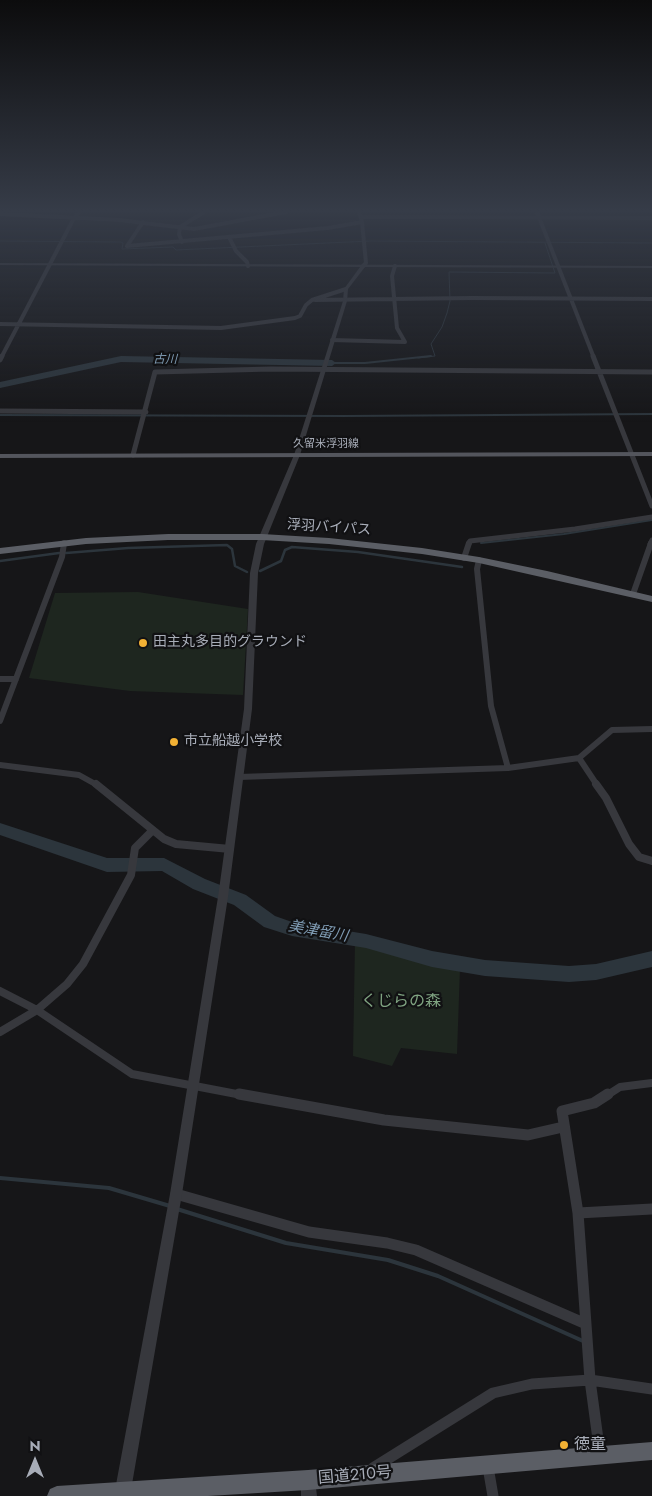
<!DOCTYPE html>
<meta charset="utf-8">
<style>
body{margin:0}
#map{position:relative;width:652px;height:1496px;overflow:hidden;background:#161618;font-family:Jost,sans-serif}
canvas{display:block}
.north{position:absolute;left:10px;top:1436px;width:50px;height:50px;-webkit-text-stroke:4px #111113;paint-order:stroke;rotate:0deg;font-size:14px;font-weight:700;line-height:20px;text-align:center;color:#a8adb8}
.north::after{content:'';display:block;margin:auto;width:18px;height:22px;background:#a8adb8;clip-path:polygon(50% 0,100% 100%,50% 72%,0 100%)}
</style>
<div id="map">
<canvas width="652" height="1496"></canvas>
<div class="north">N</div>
</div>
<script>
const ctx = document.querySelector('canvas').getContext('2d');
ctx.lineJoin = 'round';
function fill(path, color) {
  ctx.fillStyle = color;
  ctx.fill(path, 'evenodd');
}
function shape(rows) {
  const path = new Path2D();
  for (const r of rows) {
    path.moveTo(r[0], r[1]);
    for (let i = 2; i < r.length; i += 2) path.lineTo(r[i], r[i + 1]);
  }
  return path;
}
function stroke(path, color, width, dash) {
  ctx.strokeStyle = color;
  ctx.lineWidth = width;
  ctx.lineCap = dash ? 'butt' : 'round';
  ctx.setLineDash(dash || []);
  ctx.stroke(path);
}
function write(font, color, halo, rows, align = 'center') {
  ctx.font = font + ' Jost,"Noto Sans JP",sans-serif';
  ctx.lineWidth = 4.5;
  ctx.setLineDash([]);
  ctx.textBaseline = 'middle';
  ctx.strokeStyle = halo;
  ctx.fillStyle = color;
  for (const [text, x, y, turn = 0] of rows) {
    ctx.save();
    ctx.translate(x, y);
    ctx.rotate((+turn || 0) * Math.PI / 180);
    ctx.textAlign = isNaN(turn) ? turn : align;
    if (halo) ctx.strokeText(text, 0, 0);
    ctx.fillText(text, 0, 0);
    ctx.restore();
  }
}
fill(shape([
 [138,592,248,609,243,695,130,691,29,678,55,593],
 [355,941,460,968,457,1054,401,1048,392,1066,353,1056]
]), '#1e261f');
stroke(shape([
 [0,241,121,242,123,243,122,249,173,247,176,250,370,241,652,243],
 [418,358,435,356,431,344,442,327,447,313,450,301,449,272,555,273,545,243]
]), '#2c353c', 1);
stroke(shape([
 [332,363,365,363,431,356],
 [0,415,344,416,652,414],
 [481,543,564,534,652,520]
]), '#2c353c', 2);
stroke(shape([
 [66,553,128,548,227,545,232,549,235,566,247,572],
 [0,561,59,553],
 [260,571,281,561,285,550,292,547,358,552,462,567]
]), '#2c353c', 2.5);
stroke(shape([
 [0,1178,109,1188,170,1206],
 [177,1209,286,1243,388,1260,438,1276,583,1341]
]), '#2c353c', 4);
fill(shape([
 [121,356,332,360,336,363,332,366,121,362,0,388,0,382,121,356],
 [0,823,107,858,164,858,205,879,246,895,275,916,292,922,366,934,432,951,485,960,569,966,596,964,652,951,652,967,596,980,569,982,485,976,432,967,366,948,292,936,264,927,234,905,193,889,162,871,107,872,0,835,0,823]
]), '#2c353c');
stroke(shape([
 [359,212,362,222,366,263,363,266],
 [537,212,594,358],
 [0,214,119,220,194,229,286,212],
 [361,217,652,218],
 [143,222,127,246,328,228,362,222],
 [229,237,236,251,247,262,248,266],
 [182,242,179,234,180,227,204,212],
 [315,300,472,298,652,299],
 [0,324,221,328,295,318,300,316,306,305,312,300,346,289],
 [332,340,405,342,397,328,392,276,395,266],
 [1,358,74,218,79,212]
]), '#37383d', 4);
stroke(shape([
 [593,356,652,506],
 [0,360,2,356],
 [0,411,146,412],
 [133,455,155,372,271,369,652,372],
 [469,544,470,541,575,529,652,517],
 [650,544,652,540]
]), '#37383d', 5);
stroke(shape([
 [464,558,469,543],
 [479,560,477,569,491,706,508,768],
 [633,594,651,543],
 [0,679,16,679],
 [0,721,62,557,64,543],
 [579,758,597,785],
 [0,765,79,775,97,785],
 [239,777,508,768,579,758,612,730,652,729]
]), '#37383d', 6);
stroke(shape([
 [96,784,164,839,176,844,230,849],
 [596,784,606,798,629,844,639,857,652,861],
 [0,991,37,1010,132,1074,247,1096],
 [0,1032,37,1010,67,984,83,964,131,875,135,848,152,831],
 [606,1096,620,1087,652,1083]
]), '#37383d', 8);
stroke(shape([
 [239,1094,384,1120,528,1135,563,1127],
 [176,1194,309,1232,387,1243,416,1250,586,1324],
 [578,1213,652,1209],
 [600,1454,590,1380,578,1213,562,1111,594,1103,608,1094],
 [488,1467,493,1496],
 [373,1468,493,1393,532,1384,590,1380,652,1389]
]), '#37383d', 11);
fill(shape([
 [0,263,652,266,652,268,365,267,348,289,347,301,300,455,264,544,258,573,252,709,228,897,182,1194,131,1490,127,1496,118,1495,115,1490,170,1194,218,897,244,709,250,573,256,544,294,455,343,301,344,289,360,267,0,265,0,263],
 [308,1473,313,1475,315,1480,317,1496,301,1496,301,1480,303,1475,308,1473]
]), '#37383d');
fill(shape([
 [652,452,652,456,0,458,0,454,652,452]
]), '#53555c');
fill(shape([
 [168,534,262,534,329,538,422,548,479,557,547,571,652,596,652,602,479,563,422,554,329,544,262,540,168,540,86,544,0,554,0,548,86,538,168,534],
 [652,1442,652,1460,308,1490,208,1496,47,1496,50,1489,57,1486,308,1470,652,1442]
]), '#5b5e65');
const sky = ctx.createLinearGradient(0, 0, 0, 422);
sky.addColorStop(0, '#0c0c0d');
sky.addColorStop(0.5, '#363c48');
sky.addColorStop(1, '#363c4800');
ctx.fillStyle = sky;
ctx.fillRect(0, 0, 652, 422);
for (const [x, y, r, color] of [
 [143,643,5,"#f2b134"],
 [174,742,5,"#f2b134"],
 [564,1445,5,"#f2b134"]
]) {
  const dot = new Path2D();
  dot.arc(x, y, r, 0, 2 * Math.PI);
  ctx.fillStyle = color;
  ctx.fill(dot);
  stroke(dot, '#111113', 2);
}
write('11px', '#a8adb8', '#111113', [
 ["久留米浮羽線",326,444]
]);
write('italic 12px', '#7f9bb3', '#111113', [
 ["古川",165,360,1]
]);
write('14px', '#a8adb8', '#111113', [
 ["浮羽バイパス",329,528,4]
]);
write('14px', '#a8adb8', '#111113', [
 ["田主丸多目的グラウンド",153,643],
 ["市立船越小学校",184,742]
], 'left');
write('italic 15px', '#7f9bb3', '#111113', [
 ["美津留川",318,932,10]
]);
write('16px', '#7fa381', '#111113', [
 ["くじらの森",401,1002]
]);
write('16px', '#a8adb8', '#111113', [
 ["徳童",574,1445]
], 'left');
write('16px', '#a8adb8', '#111113', [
 ["国道210号",355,1476,-5]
]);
</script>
